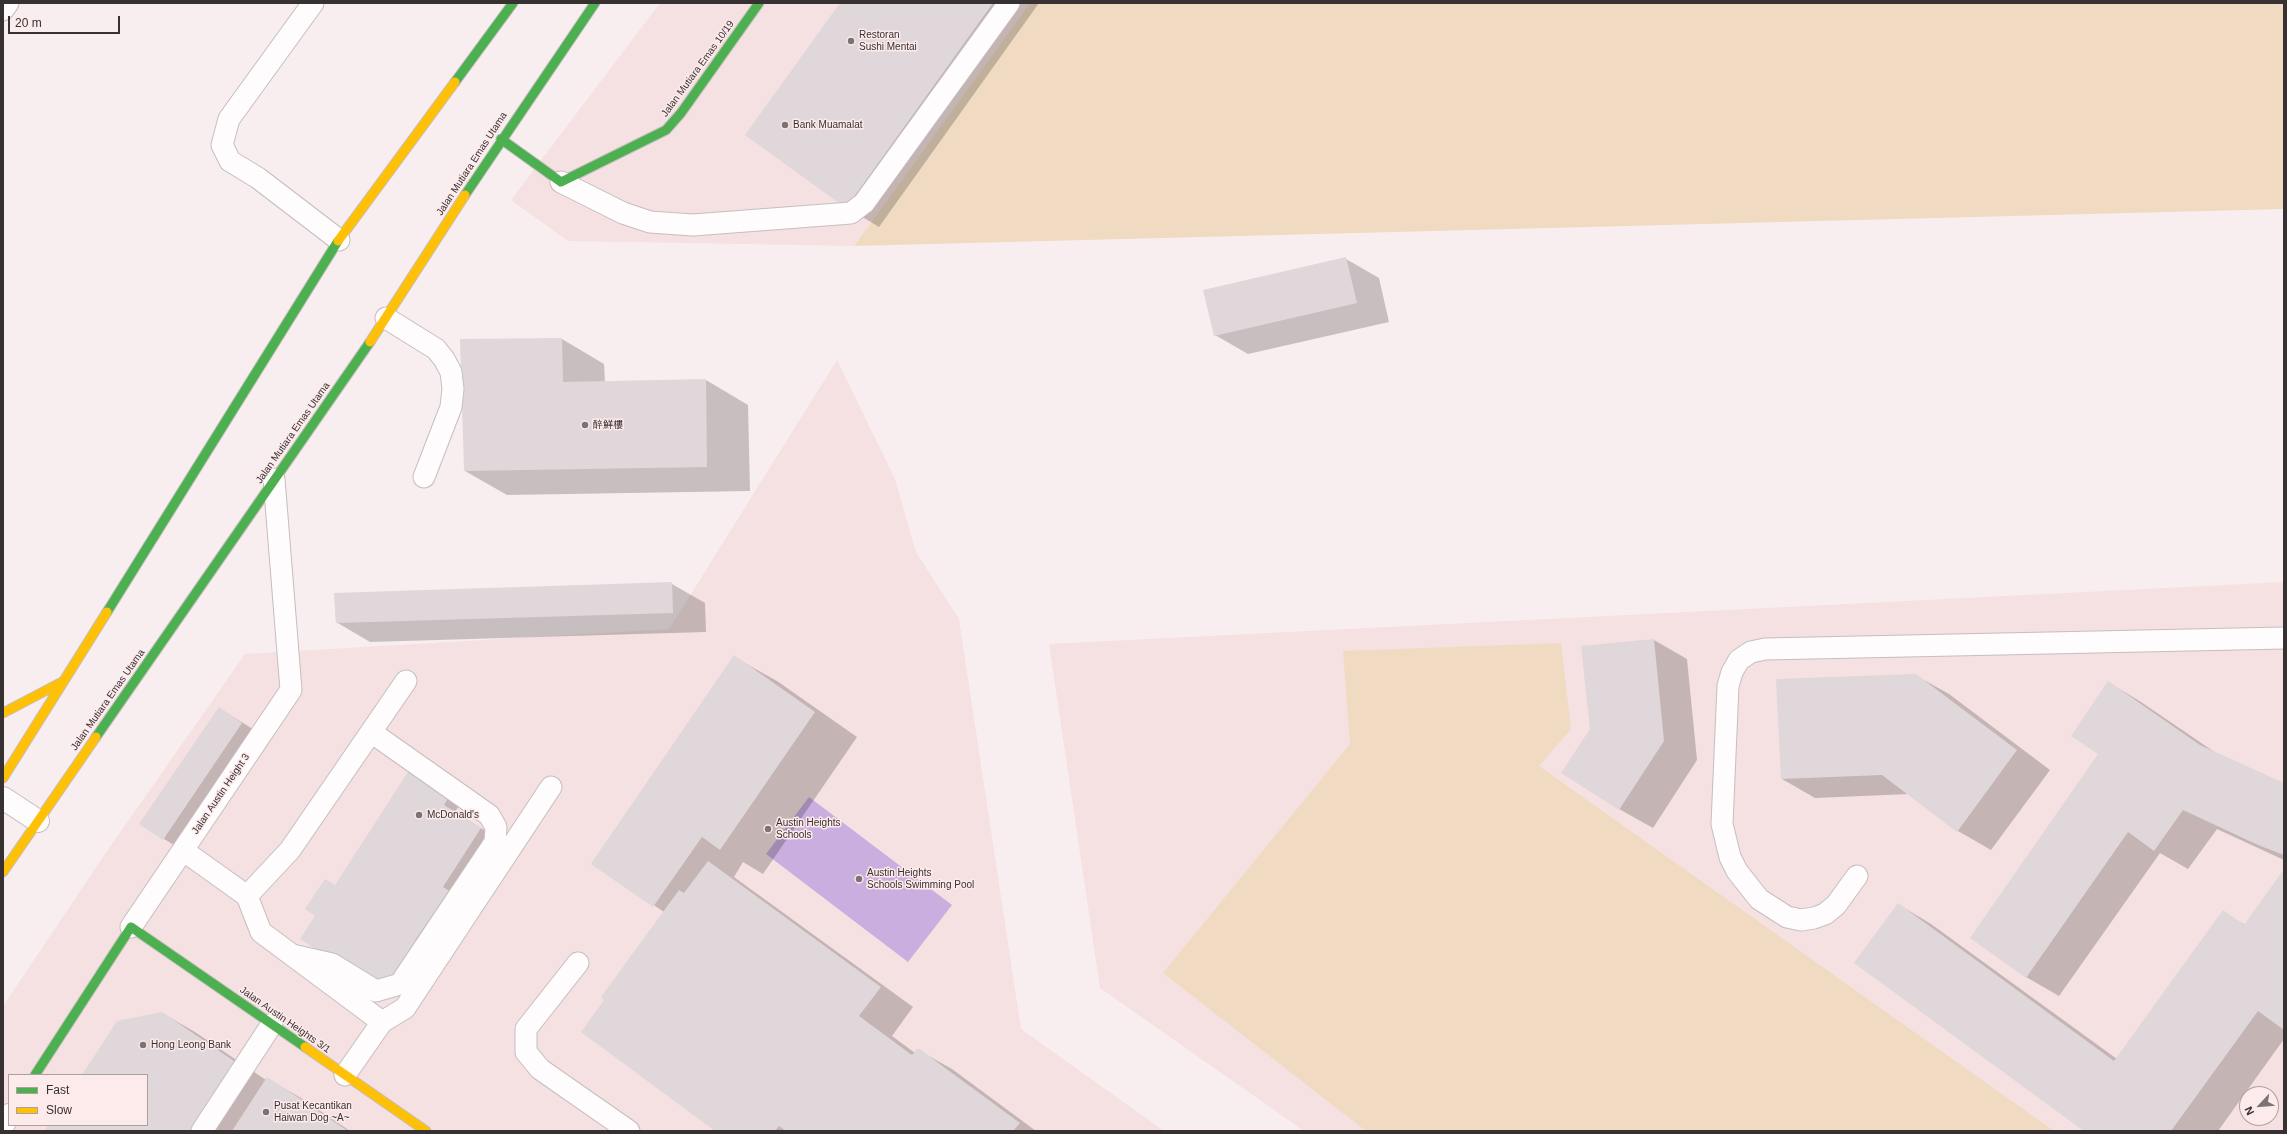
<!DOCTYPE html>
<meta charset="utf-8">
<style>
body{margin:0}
#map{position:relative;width:2287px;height:1134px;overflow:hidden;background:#f9eeef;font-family:Helvetica,sans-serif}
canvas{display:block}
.frame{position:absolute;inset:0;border:4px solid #383131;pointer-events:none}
.legend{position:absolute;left:8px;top:1074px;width:140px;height:52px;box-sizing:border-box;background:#fdeaeb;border:1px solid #aea0a1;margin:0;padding:5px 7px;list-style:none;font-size:12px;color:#383131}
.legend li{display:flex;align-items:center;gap:8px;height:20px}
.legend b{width:20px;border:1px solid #aea0a1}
.north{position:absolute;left:2239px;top:1086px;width:40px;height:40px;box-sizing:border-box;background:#fdeaeb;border:1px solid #aea0a1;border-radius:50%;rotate:244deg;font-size:11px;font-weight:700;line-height:16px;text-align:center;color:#383131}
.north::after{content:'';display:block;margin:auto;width:14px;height:18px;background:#7c7374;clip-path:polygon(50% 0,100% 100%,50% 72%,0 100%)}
.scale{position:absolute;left:8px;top:16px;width:112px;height:18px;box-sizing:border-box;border:2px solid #383131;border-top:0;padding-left:5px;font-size:12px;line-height:14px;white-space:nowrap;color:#383131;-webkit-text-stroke:3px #fdeaeb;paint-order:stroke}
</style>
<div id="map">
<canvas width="2287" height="1134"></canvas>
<div class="frame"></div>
<ul class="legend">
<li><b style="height:5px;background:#4caf50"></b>Fast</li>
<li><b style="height:5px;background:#ffc107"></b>Slow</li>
</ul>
<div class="north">N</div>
<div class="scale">20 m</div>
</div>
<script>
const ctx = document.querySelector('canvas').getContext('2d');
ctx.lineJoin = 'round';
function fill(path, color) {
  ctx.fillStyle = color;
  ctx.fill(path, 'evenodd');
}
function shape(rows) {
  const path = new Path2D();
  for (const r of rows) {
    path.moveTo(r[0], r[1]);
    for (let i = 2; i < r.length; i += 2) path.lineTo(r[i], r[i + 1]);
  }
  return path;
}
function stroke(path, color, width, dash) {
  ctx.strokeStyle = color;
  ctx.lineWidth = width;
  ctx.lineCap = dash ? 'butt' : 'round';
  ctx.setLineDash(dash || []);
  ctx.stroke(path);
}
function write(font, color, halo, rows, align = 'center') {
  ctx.font = font + ' Helvetica,"Noto Sans SC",sans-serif';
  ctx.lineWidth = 3;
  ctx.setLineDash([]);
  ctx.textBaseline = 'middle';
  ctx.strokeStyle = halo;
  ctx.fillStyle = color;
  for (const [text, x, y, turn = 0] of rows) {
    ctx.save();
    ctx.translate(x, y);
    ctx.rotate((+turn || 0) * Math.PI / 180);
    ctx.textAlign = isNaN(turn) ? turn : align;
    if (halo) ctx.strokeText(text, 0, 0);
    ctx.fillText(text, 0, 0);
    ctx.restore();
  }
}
fill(shape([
 [660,3,1030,3,854,246,568,241,511,200],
 [837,360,895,479,916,552,959,619,1021,1029,1164,1131,3,1131,3,1006,107,851,245,654,669,629],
 [9,1075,147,1075,147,1125,9,1125],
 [2284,582,2284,1131,1304,1131,1100,988,1049,644],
 [2247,1094,2271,1094,2271,1118,2247,1118]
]), '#f5e1e2');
fill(shape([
 [1030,3,2284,3,2284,209,854,246],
 [1561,643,1571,729,1539,766,2054,1131,1366,1131,1163,973,1350,744,1343,651]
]), '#f0dbc2');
fill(shape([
 [809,797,952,905,908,962,766,854]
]), '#caaedf');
fill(shape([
 [841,3,1039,3,879,227,846,207],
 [1346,259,1379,278,1389,322,1248,354,1215,335],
 [562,339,604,364,605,382,706,380,748,405,750,491,507,495,465,471],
 [672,584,705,603,706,632,370,642,336,622,335,594],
 [1654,640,1687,659,1697,760,1653,828,1619,809],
 [734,657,777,681,857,737,763,874,743,862,734,877,913,1007,892,1036,915,1053,918,1050,952,1069,1036,1131,716,1131,605,1000,664,912,592,863],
 [1915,675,1949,694,2050,770,1991,850,1958,831,1909,794,1815,798,1782,779],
 [2108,682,2141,702,2216,753,2284,784,2284,860,2217,829,2188,869,2160,853,2059,996,2026,977,2099,754],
 [219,708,264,736,186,852,164,839],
 [411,770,461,802,455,812,492,835,421,986,336,886],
 [2284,871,2284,1039,2218,1131,2086,1131,1898,904,1931,924,2117,1059,2223,912,2245,925],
 [162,1013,195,1032,266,1080,268,1079,301,1098,350,1131,45,1131,49,1125,147,1125,147,1075,83,1075]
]), '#0003');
fill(shape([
 [840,3,993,3,846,208,745,135],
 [1346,257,1357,303,1214,336,1203,290],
 [562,338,563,382,706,379,707,467,464,471,460,339],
 [672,582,673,613,336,623,334,593],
 [1654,639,1664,741,1619,810,1561,773,1590,729,1581,646],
 [734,655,815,712,720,850,702,837,653,907,591,864],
 [1916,674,2017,750,1957,832,1882,775,1781,779,1776,679],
 [2108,681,2200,745,2284,783,2284,855,2258,845,2183,810,2154,851,2128,832,2026,978,1970,938,2098,754,2071,736],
 [219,707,242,723,163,840,139,824],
 [410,769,450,795,444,805,481,828,443,887,453,893,432,925,428,922,415,940,429,949,377,988,300,939,315,916,305,909,325,879,335,885],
 [708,861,881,987,859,1016,912,1055,918,1048,1020,1123,1014,1130,1016,1131,786,1131,779,1126,775,1131,715,1131,581,1032,604,1000,601,997,679,890,684,893],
 [2284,869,2284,1030,2258,1011,2171,1131,2084,1131,1854,963,1898,903,2114,1061,2223,910,2244,925],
 [162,1012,237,1063,192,1131,44,1131,48,1125,147,1125,147,1075,82,1075,117,1021],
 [267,1077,299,1098,348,1131,232,1131]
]), '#dfd7da');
const lane = shape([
 [313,3,229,119,222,145,230,161,258,178,339,240],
 [3,10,8,3],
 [561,182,623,213,650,222,693,225,851,213,864,203,1009,3],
 [386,318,436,349,444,359,451,372,453,389,451,407,424,477],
 [184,851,247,896,261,932,382,1022],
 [1857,876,1836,905,1825,914,1814,918,1801,920,1787,917,1759,899,1737,871,1730,857,1722,824,1728,686,1732,672,1739,660,1751,652,1765,649,2284,638],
 [247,896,290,850,406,681],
 [131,927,291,690,274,479],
 [292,955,332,964,376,991,400,984,495,842,496,827,489,815,371,732],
 [578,963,526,1029,526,1052,540,1069,629,1131],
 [345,1075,382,1022,405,1008,551,787],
 [202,1131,272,1024]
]);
const street = shape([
 [3,798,38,821],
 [3,1125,9,1115]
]);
const fast = shape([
 [455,82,513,3],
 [501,139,561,182,666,130,681,113,759,3],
 [465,195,595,3],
 [107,612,338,241],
 [96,737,370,342],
 [35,1075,131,927,305,1047]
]);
const slow = shape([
 [338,241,455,82],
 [370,342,465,195],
 [3,713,62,682],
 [3,778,107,612],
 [3,872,96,737],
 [305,1047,426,1131]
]);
stroke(lane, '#c6bebf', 23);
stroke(street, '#c6bebf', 24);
stroke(fast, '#c6bebf', 11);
stroke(slow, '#c6bebf', 11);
stroke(lane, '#fefcfd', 21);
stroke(street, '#fefcfd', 22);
stroke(fast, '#4caf50', 9);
stroke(slow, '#ffc107', 9);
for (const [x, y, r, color] of [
 [851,41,4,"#7c7374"],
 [785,125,4,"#7c7374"],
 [585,425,4,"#7c7374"],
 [419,815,4,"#7c7374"],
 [768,829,4,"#7c7374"],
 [859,879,4,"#7c7374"],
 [143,1045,4,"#7c7374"],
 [266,1112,4,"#7c7374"]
]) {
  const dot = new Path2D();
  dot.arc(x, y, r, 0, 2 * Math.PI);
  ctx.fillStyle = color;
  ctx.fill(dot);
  stroke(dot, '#fdeaeb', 1.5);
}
write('10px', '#383131', '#fdeaeb', [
 ["Restoran",859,35],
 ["Sushi Mentai",859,47],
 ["Bank Muamalat",793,125],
 ["醉鮮樓",593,425],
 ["McDonald's",427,815],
 ["Austin Heights",776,823],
 ["Schools",776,835],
 ["Austin Heights",867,873],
 ["Schools Swimming Pool",867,885],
 ["Hong Leong Bank",151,1045],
 ["Pusat Kecantikan",274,1106],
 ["Haiwan Dog ~A~",274,1118]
], 'left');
write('10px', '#383131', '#fdeaeb', [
 ["Jalan Mutiara Emas 10/19",698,69,-54],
 ["Jalan Mutiara Emas Utama",472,164,-57],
 ["Jalan Mutiara Emas Utama",293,433,-55],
 ["Jalan Mutiara Emas Utama",108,700,-55],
 ["Jalan Austin Height 3",221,794,-56],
 ["Jalan Austin Heights 3/1",285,1020,35]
]);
</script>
